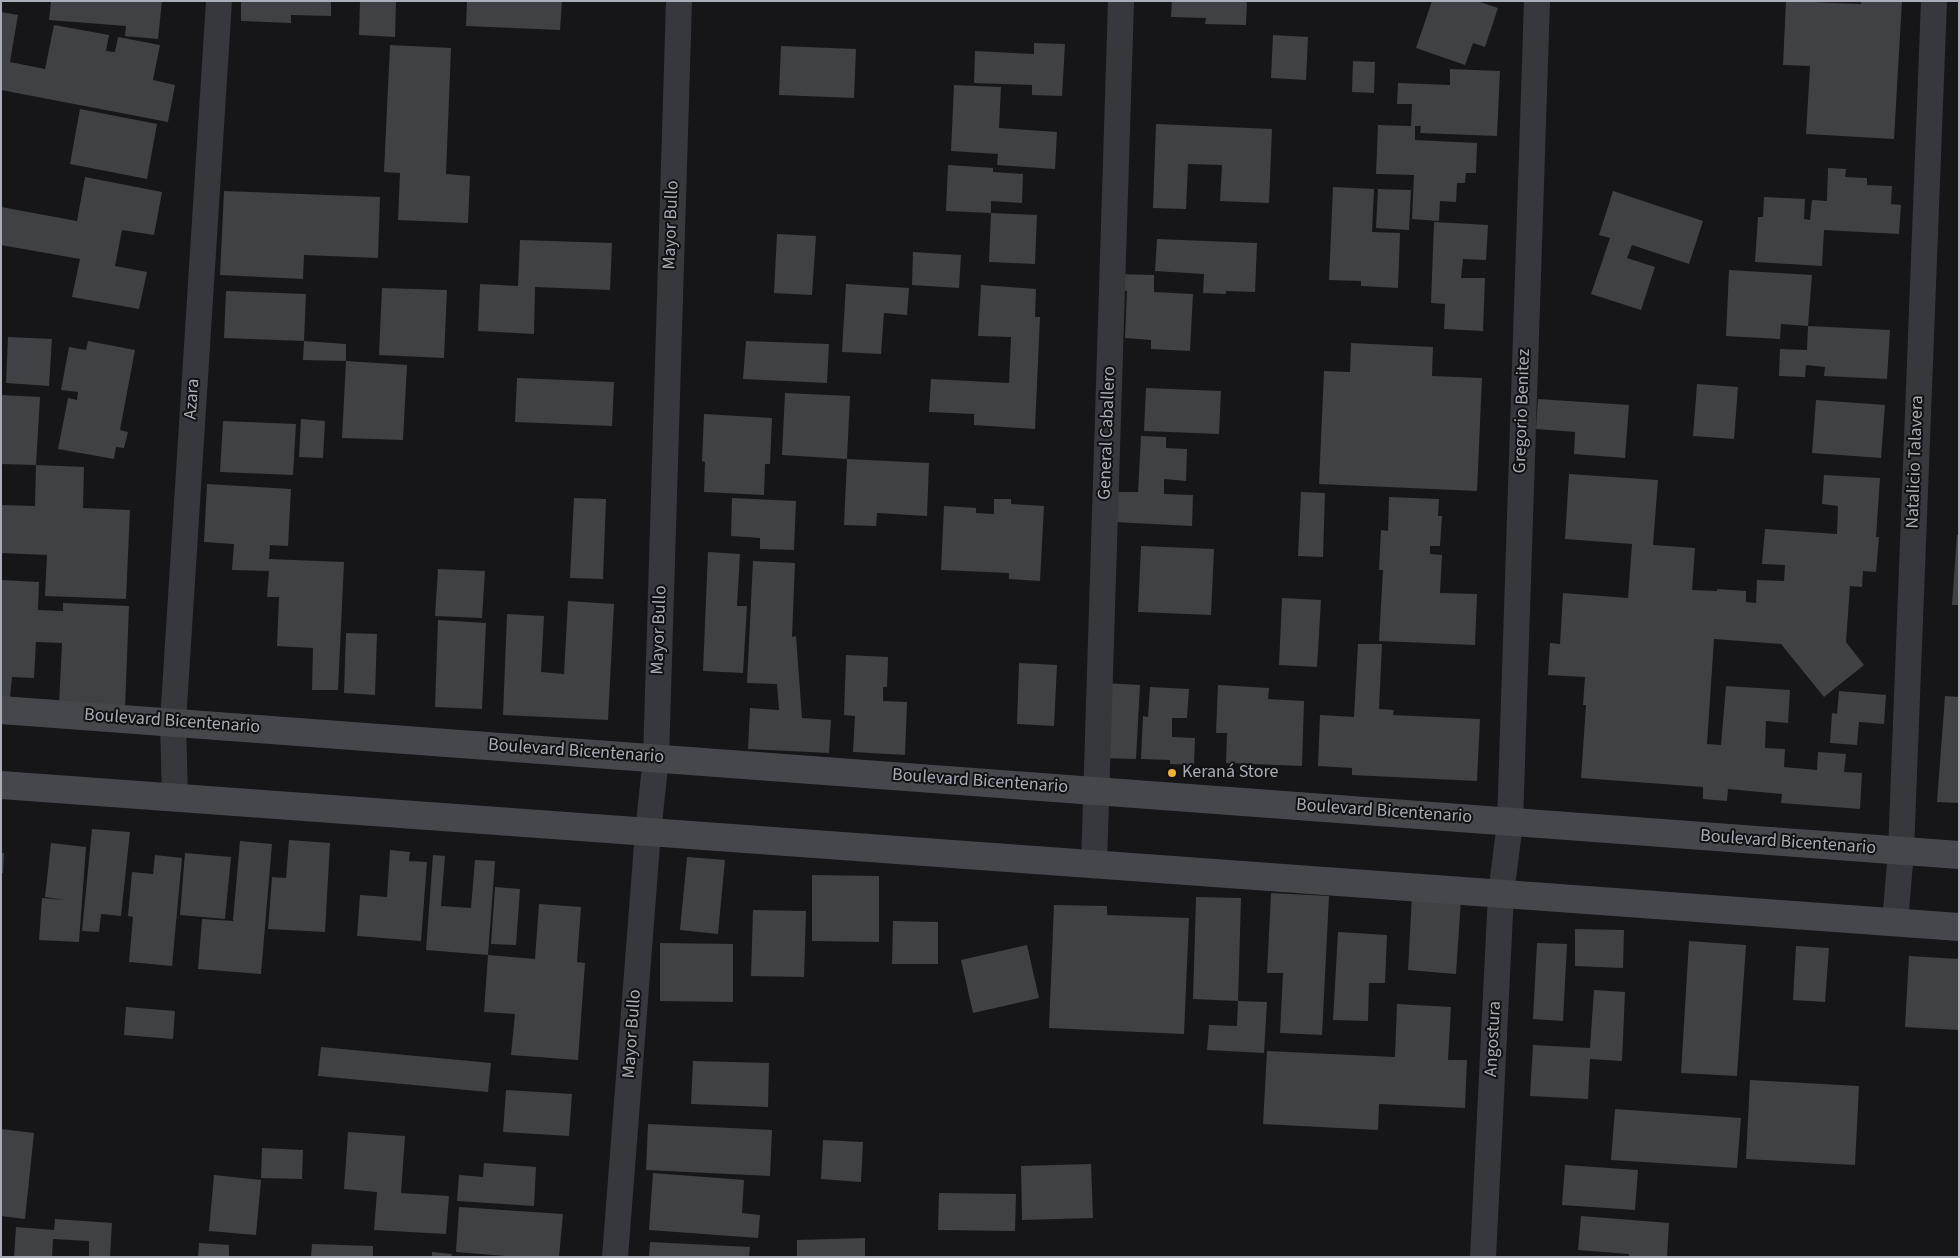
<!DOCTYPE html>
<meta charset="utf-8">
<style>
body{margin:0}
#map{position:relative;width:1960px;height:1258px;overflow:hidden;background:#161618;font-family:"Source Sans 3",sans-serif}
canvas{display:block}
.frame{position:absolute;inset:0;border:2px solid #a8adb8;pointer-events:none}
</style>
<div id="map">
<canvas width="1960" height="1258"></canvas>
<div class="frame"></div>
</div>
<script>
const ctx = document.querySelector('canvas').getContext('2d');
ctx.lineJoin = 'round';
function fill(path, color) {
  ctx.fillStyle = color;
  ctx.fill(path, 'evenodd');
}
function shape(rows) {
  const path = new Path2D();
  for (const r of rows) {
    path.moveTo(r[0], r[1]);
    for (let i = 2; i < r.length; i += 2) path.lineTo(r[i], r[i + 1]);
  }
  return path;
}
function stroke(path, color, width, dash) {
  ctx.strokeStyle = color;
  ctx.lineWidth = width;
  ctx.lineCap = dash ? 'butt' : 'round';
  ctx.setLineDash(dash || []);
  ctx.stroke(path);
}
function write(font, color, halo, rows, align = 'center') {
  ctx.font = font + ' "Source Sans 3",sans-serif';
  ctx.lineWidth = 4;
  ctx.setLineDash([]);
  ctx.textBaseline = 'middle';
  ctx.strokeStyle = halo;
  ctx.fillStyle = color;
  for (const [text, x, y, turn = 0] of rows) {
    ctx.save();
    ctx.translate(x, y);
    ctx.rotate((+turn || 0) * Math.PI / 180);
    ctx.textAlign = isNaN(turn) ? turn : align;
    if (halo) ctx.strokeText(text, 0, 0);
    ctx.fillText(text, 0, 0);
    ctx.restore();
  }
}
fill(shape([
 [51,1,162,1,158,39,125,36,126,26,49,20],
 [241,1,331,1,331,16,291,15,291,23,241,21],
 [360,1,396,1,395,37,359,35],
 [467,1,562,1,560,30,466,26],
 [1172,1,1247,1,1246,25,1205,24,1206,18,1171,17],
 [1432,1,1477,1,1498,8,1485,47,1473,43,1465,65,1416,48],
 [1786,1,1861,4,1861,1,1902,1,1894,139,1806,134,1810,66,1783,65],
 [1,12,18,15,10,62,45,69,54,25,109,35,106,51,115,52,118,37,160,45,153,80,175,85,168,122,1,90],
 [1273,35,1308,37,1306,80,1271,78],
 [1034,43,1065,44,1062,96,1032,95,1032,85,974,83,975,51,1034,54],
 [390,45,451,48,446,174,470,176,468,223,398,220,400,173,384,172],
 [781,46,856,49,854,98,779,95],
 [1353,61,1375,62,1374,93,1352,92],
 [1450,69,1500,71,1497,136,1420,133,1421,126,1415,126,1415,140,1477,143,1476,173,1466,173,1465,183,1457,183,1456,202,1440,201,1439,221,1412,219,1414,175,1376,174,1378,125,1411,126,1412,104,1397,104,1398,83,1450,85],
 [954,85,1001,87,999,128,1057,132,1055,169,997,165,998,154,951,151],
 [80,109,157,124,147,179,70,164],
 [1156,124,1272,129,1269,203,1220,201,1222,165,1188,164,1186,209,1153,208],
 [948,165,993,168,993,172,1023,174,1022,203,991,201,991,213,946,211],
 [1828,168,1846,169,1845,177,1867,178,1867,185,1892,186,1891,204,1901,205,1899,234,1824,230,1822,266,1755,262,1758,217,1763,217,1764,197,1805,199,1804,219,1810,220,1812,200,1827,201],
 [85,177,162,192,154,235,122,230,115,266,147,272,139,309,72,297,80,259,1,245,1,207,77,221],
 [1333,187,1374,189,1372,232,1400,233,1398,288,1361,286,1361,281,1329,280],
 [1378,189,1411,190,1409,230,1376,228],
 [224,191,380,197,378,258,304,255,303,279,220,275],
 [1613,191,1703,221,1689,264,1632,245,1627,258,1655,267,1641,310,1591,294,1610,238,1599,235],
 [991,213,1037,215,1035,264,989,262],
 [1434,222,1488,225,1486,260,1463,259,1461,278,1485,278,1483,331,1444,329,1445,304,1431,303],
 [777,234,816,236,812,295,774,293],
 [1157,239,1257,243,1255,292,1226,291,1226,294,1203,293,1204,274,1155,271],
 [520,240,612,243,610,290,535,287,534,334,478,331,480,284,518,286],
 [913,252,961,255,959,288,912,285],
 [1729,270,1812,275,1808,326,1781,324,1780,339,1726,336],
 [1118,274,1154,275,1154,292,1193,294,1190,351,1151,349,1151,340,1125,338,1127,291,1117,290],
 [846,284,909,288,907,315,884,313,881,354,842,352],
 [981,285,1036,289,1035,317,1040,317,1035,429,974,425,974,414,929,412,931,379,1009,383,1011,337,978,336],
 [382,288,447,290,444,358,379,355],
 [226,291,306,294,304,341,224,338],
 [1808,326,1890,330,1887,379,1824,376,1825,367,1806,365,1805,377,1779,376,1780,349,1807,350],
 [8,337,52,339,49,386,6,383],
 [88,341,135,350,120,430,128,432,124,448,116,447,114,459,58,449,68,398,77,400,78,392,61,390,69,347,86,350],
 [304,341,346,344,346,361,303,360],
 [746,341,829,344,827,383,743,379],
 [1351,343,1433,347,1432,376,1482,378,1477,491,1319,484,1324,371,1350,372],
 [346,361,407,365,403,440,342,438],
 [517,378,614,382,612,426,515,422],
 [1697,384,1738,387,1734,439,1693,436],
 [1146,388,1221,391,1219,434,1144,431],
 [785,393,850,396,847,459,929,463,927,516,877,513,876,526,844,525,847,459,782,455],
 [1,395,40,397,36,465,1,464],
 [1538,399,1629,405,1625,458,1574,454,1575,432,1536,429],
 [1816,400,1885,405,1881,458,1812,453],
 [704,414,772,418,770,464,765,464,764,495,704,492,705,462,702,461],
 [301,419,325,421,323,458,299,457],
 [223,421,296,424,293,475,220,472],
 [1141,436,1166,437,1166,448,1187,449,1186,481,1164,479,1164,494,1193,495,1192,526,1114,522,1115,492,1138,492],
 [36,465,84,467,83,508,130,510,126,599,45,596,47,555,1,553,1,505,35,506],
 [1569,474,1658,480,1653,545,1695,548,1692,590,1717,591,1717,589,1746,591,1746,602,1756,603,1757,580,1784,581,1785,565,1762,564,1765,529,1837,534,1838,506,1822,504,1824,475,1880,478,1876,537,1879,537,1876,572,1863,571,1862,587,1850,586,1846,642,1864,665,1824,697,1781,644,1714,639,1707,744,1721,745,1726,686,1790,690,1788,723,1766,721,1765,748,1785,749,1784,767,1817,770,1818,752,1846,754,1844,772,1862,773,1860,809,1781,803,1782,794,1728,789,1727,801,1703,799,1703,787,1581,778,1586,705,1583,705,1585,677,1548,675,1550,643,1560,644,1563,593,1628,598,1632,544,1565,539],
 [207,484,291,489,288,546,270,545,269,559,344,562,338,690,312,690,313,648,277,646,279,597,267,597,269,571,232,570,234,544,204,542],
 [1301,492,1325,493,1323,557,1298,556],
 [1389,497,1439,499,1438,516,1442,516,1440,546,1430,546,1430,554,1442,555,1440,593,1477,594,1475,645,1379,641,1383,570,1379,570,1381,530,1388,531],
 [574,498,606,499,603,579,570,578],
 [732,498,796,501,794,550,760,549,760,538,731,536],
 [994,499,1011,499,1011,504,1044,506,1040,581,1009,579,1009,573,941,570,944,506,976,508,976,513,994,514],
 [1957,535,1959,535,1959,605,1952,605],
 [1141,546,1214,549,1211,615,1138,612],
 [708,552,740,554,737,606,747,606,743,673,703,671],
 [753,561,795,563,792,637,796,636,802,718,831,720,829,753,748,749,750,708,779,710,777,684,747,683],
 [438,569,485,571,482,618,435,616],
 [1,580,39,582,38,610,63,611,63,603,129,606,125,708,59,705,62,643,36,642,34,678,12,677,10,698,1,698],
 [1282,598,1321,600,1317,667,1279,665],
 [568,601,614,604,608,720,503,715,507,614,544,616,541,672,564,674],
 [438,620,486,623,482,709,435,707],
 [346,633,377,634,375,695,344,693],
 [1358,644,1382,644,1379,709,1394,710,1393,715,1480,719,1477,781,1352,775,1352,768,1318,766,1320,715,1354,717],
 [846,655,888,657,887,687,883,687,883,701,907,702,905,755,853,752,855,716,844,715],
 [1019,663,1057,665,1054,726,1017,724],
 [1103,683,1140,685,1136,759,1099,758],
 [1218,685,1269,688,1268,699,1304,701,1302,766,1226,763,1227,733,1216,733],
 [1150,687,1189,689,1187,718,1172,718,1172,737,1195,738,1194,765,1170,764,1170,760,1141,759,1143,716,1148,717],
 [1839,691,1886,695,1884,724,1859,722,1857,745,1830,743,1832,713,1837,714],
 [1945,696,1959,697,1959,803,1937,802],
 [92,829,130,832,121,916,101,914,99,932,82,931],
 [289,840,330,843,325,932,268,929,272,877,286,878],
 [240,841,272,844,261,974,198,969,202,919,234,921,233,920],
 [51,843,86,847,79,942,39,940,42,898,64,900,45,897],
 [390,850,410,852,409,861,427,862,421,941,357,936,360,895,387,897],
 [1,853,4,853,3,873,1,873],
 [185,853,231,857,225,919,180,915],
 [155,855,182,858,172,966,129,962,133,917,128,916,132,872,153,874],
 [433,855,445,856,441,906,471,908,475,860,495,861,488,955,426,950],
 [687,857,725,860,718,934,680,930],
 [812,875,879,876,879,942,812,941],
 [495,887,520,889,516,945,491,944],
 [1271,893,1329,896,1322,1035,1280,1033,1283,973,1267,973],
 [1412,895,1461,899,1456,974,1408,970],
 [1196,897,1241,898,1238,1001,1193,999],
 [539,904,581,907,577,962,585,963,578,1060,511,1055,515,1014,484,1012,488,955,535,959],
 [1054,905,1107,906,1107,915,1189,918,1184,1034,1049,1028],
 [753,910,806,911,804,977,751,976],
 [893,921,938,922,938,964,892,964],
 [1575,929,1624,930,1623,968,1575,966],
 [1338,932,1387,935,1385,983,1369,983,1368,1021,1333,1020],
 [1689,941,1746,945,1737,1076,1681,1073],
 [660,943,733,944,733,1002,660,1001],
 [1537,943,1567,944,1563,1021,1533,1019],
 [1027,945,1039,998,973,1013,961,960],
 [1796,946,1829,948,1825,1002,1793,1000],
 [1909,956,1959,959,1959,1030,1905,1027],
 [1594,990,1625,992,1622,1061,1590,1059,1588,1099,1530,1096,1533,1045,1590,1048],
 [1238,1001,1267,1002,1264,1053,1207,1050,1209,1025,1237,1026],
 [1397,1004,1451,1007,1448,1060,1467,1060,1465,1108,1379,1104,1378,1130,1263,1124,1267,1051,1395,1057],
 [126,1007,175,1011,173,1039,124,1035],
 [321,1047,491,1063,488,1092,318,1076],
 [693,1061,769,1063,768,1107,691,1104],
 [1750,1080,1859,1086,1855,1165,1746,1159],
 [506,1090,572,1094,569,1136,503,1132],
 [1615,1109,1741,1118,1737,1168,1611,1160],
 [648,1124,772,1130,770,1176,646,1170],
 [1,1129,34,1133,25,1219,1,1216],
 [348,1132,405,1136,401,1193,449,1196,446,1234,374,1230,377,1192,344,1189],
 [823,1140,863,1142,861,1182,821,1179],
 [262,1148,303,1150,302,1179,261,1178],
 [484,1163,536,1167,534,1206,457,1201,459,1175,483,1177],
 [1091,1164,1093,1218,1022,1220,1021,1166],
 [1565,1165,1638,1170,1635,1210,1562,1205],
 [653,1173,744,1180,742,1213,760,1215,758,1238,649,1230],
 [214,1175,261,1180,256,1235,209,1231],
 [939,1193,1016,1194,1015,1231,938,1230],
 [459,1207,563,1214,559,1257,519,1257,456,1252],
 [1581,1216,1669,1223,1667,1257,1629,1257,1629,1254,1578,1250],
 [55,1219,112,1223,110,1257,89,1257,89,1241,53,1239,52,1257,14,1257,16,1227,54,1230],
 [865,1238,865,1257,797,1257,797,1240],
 [650,1242,750,1247,749,1257,649,1257],
 [199,1243,229,1245,229,1257,198,1257],
 [312,1244,373,1246,373,1257,311,1257],
 [432,1252,452,1254,451,1257,432,1257]
]), '#404145');
stroke(shape([
 [175,798,173,722,219,1],
 [1094,864,1121,1],
 [1895,923,1901,851,1934,1],
 [615,1257,648,832,656,758,679,1],
 [1483,1257,1501,894,1510,822,1537,1]
]), '#37383d', 26);
stroke(shape([
 [1,710,1959,855],
 [1,785,1959,927]
]), '#45474d', 28);
for (const [x, y, r, color] of [
 [1172,773,5,"#f2b134"]
]) {
  const dot = new Path2D();
  dot.arc(x, y, r, 0, 2 * Math.PI);
  ctx.fillStyle = color;
  ctx.fill(dot);
  stroke(dot, '#111113', 2);
}
write('18px', '#a8adb8', '#111113', [
 ["Mayor Bullo",672,225,-88],
 ["Azara",193,399,-86],
 ["Gregorio Benitez",1523,411,-88],
 ["General Caballero",1108,433,-88],
 ["Natalicio Talavera",1916,462,-88],
 ["Mayor Bullo",660,630,-88],
 ["Boulevard Bicentenario",172,722,4],
 ["Boulevard Bicentenario",576,752,4],
 ["Boulevard Bicentenario",980,782,4],
 ["Boulevard Bicentenario",1384,812,4],
 ["Boulevard Bicentenario",1788,843,4],
 ["Mayor Bullo",633,1034,-86],
 ["Angostura",1494,1039,-87]
]);
write('18px', '#a8adb8', '#111113', [
 ["Keraná Store",1182,773]
], 'left');
</script>
